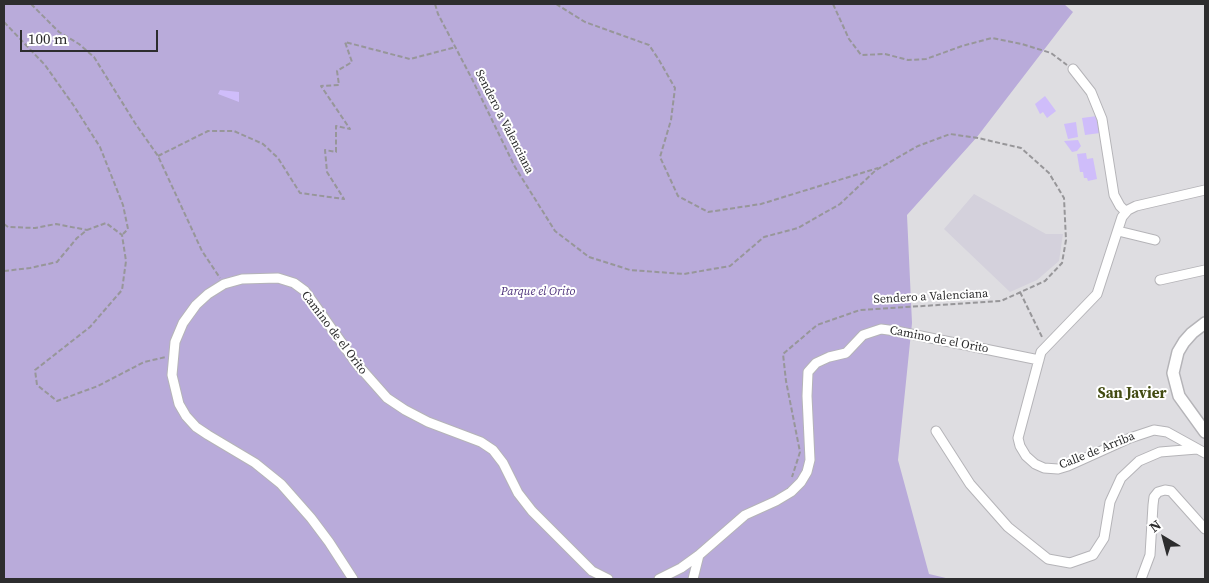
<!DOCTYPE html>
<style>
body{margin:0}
#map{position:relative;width:1209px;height:583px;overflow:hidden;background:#dedde1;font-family:"Source Serif 4",serif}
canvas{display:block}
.frame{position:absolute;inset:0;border:5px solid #2d2d2e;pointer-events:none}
.north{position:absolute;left:1139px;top:513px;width:50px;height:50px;-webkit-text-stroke:4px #fff;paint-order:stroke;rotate:323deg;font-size:14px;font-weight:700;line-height:20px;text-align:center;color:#2d2d2e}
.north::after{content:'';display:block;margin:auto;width:18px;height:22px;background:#2d2d2e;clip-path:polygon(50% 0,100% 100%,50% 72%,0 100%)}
.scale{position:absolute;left:20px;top:30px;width:138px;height:22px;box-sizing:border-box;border:2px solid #2d2d2e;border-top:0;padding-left:6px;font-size:15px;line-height:18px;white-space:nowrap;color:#2d2d2e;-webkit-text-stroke:4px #fff;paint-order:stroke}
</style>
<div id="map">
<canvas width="1209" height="583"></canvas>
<div class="frame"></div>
<div class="north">N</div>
<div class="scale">100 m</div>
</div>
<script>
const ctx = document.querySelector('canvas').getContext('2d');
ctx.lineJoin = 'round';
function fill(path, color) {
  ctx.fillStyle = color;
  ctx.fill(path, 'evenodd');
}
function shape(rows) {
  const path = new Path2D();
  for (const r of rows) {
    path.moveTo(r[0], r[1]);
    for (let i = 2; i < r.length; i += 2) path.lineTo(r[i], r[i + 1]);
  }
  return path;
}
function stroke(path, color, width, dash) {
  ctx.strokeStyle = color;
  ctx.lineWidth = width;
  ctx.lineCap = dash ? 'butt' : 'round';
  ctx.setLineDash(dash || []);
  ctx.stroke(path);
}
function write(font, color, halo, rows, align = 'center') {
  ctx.font = font + ' "Source Serif 4",serif';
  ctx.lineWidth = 4;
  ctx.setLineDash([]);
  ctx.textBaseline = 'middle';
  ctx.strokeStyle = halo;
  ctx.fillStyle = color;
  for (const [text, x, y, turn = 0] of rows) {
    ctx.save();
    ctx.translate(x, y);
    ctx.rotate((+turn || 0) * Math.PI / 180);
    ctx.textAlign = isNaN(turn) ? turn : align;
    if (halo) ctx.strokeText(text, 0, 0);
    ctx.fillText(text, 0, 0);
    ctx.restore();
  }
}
fill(shape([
 [974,194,1046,234,1063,234,1059,261,1037,280,1010,292,944,229]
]), '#d4d1dc');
fill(shape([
 [4,4,1064,4,1073,12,977,137,907,215,912,323,898,460,929,574,950,579,4,579]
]), '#b9abda');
fill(shape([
 [220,90,239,92,239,102,218,94],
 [1045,96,1056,111,1047,118,1043,112,1040,114,1035,104],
 [1097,116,1100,133,1085,135,1082,118],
 [1076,122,1078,137,1068,139,1064,124],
 [1078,140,1081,146,1077,151,1072,152,1064,141],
 [1086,153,1087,159,1093,158,1097,179,1088,181,1087,178,1084,178,1083,172,1080,172,1077,154]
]), '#cfbdfa');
const street = shape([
 [1073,69,1091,92,1102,119,1114,195,1120,206,1126,212],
 [1205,190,1136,206,1128,210,1122,217,1097,294,1041,352,1018,438,1020,446,1026,456,1035,464,1044,468,1058,469,1068,466,1130,438,1154,430,1167,432,1205,453],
 [1118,231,1155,240],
 [1160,280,1205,270],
 [936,431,970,484,1008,527,1048,559,1070,563,1093,555,1104,538,1110,502,1121,478,1139,461,1160,452,1197,449],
 [353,579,329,542,311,518,281,484,255,463,208,435,196,427,186,416,179,404,172,375,175,342,183,323,196,305,208,294,224,284,242,279,278,278,294,283,305,291,356,363,387,398,405,410,428,422,481,442,493,450,503,463,518,493,532,511,592,571,608,579],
 [659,579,681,568,699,555,745,515,776,501,791,492,801,482,807,472,810,460,807,396,808,372,816,363,829,357,846,353,863,335,881,329,896,331,1039,360],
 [693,579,699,555],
 [1141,579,1150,555,1153,505,1154,497,1158,492,1165,490,1171,491,1205,529]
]);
const secondary = shape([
 [1205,323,1192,333,1184,342,1178,352,1173,373,1179,396,1205,432]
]);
stroke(street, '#b5b4b8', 11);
stroke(secondary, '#b5b4b8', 14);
stroke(shape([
 [31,4,59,32,79,44,94,57,135,123,158,156,202,251,220,278],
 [435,4,438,14,472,79,515,167,555,231,589,257,630,270,684,274,730,266,764,237,798,228,840,204,876,170,918,146,950,134,978,138,1021,148,1049,173,1064,198,1066,240,1062,263,1045,281,1001,301,860,310,817,325,783,354,786,381,800,452,792,477],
 [556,4,585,22,649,45,659,60,675,88,671,120,660,157,678,196,708,212,761,204,878,168],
 [833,4,849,39,861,55,885,54,908,60,926,59,962,46,992,38,1022,44,1051,53,1067,65],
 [4,22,45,65,74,106,100,147,123,205,128,229,123,234],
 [158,156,208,131,234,131,263,144,278,158,300,193,344,199,327,172,325,150,336,152,336,126,350,129,321,86,339,85,337,71,352,62,345,42,410,59,456,47],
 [4,224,8,227,35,228,56,224,87,230],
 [4,271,30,268,57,262,77,238,87,230,106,223,122,235,126,261,122,290,90,327,35,370,37,385,57,401,98,386,144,362,166,357],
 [1020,292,1042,337]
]), '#979699', 2, [5, 2.5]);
stroke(street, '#fff', 9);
stroke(secondary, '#fff', 11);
write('12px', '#2d2d2e', '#fff', [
 ["Sendero a Valenciana",504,122,63],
 ["Sendero a Valenciana",931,297,-3],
 ["Camino de el Orito",334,333,53],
 ["Camino de el Orito",939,340,11],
 ["Calle de Arriba",1097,451,-22]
]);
write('italic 12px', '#4e337b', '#fff', [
 ["Parque el Orito",538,292]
]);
write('bold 15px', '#434c13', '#fff', [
 ["San Javier",1132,394]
]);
</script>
